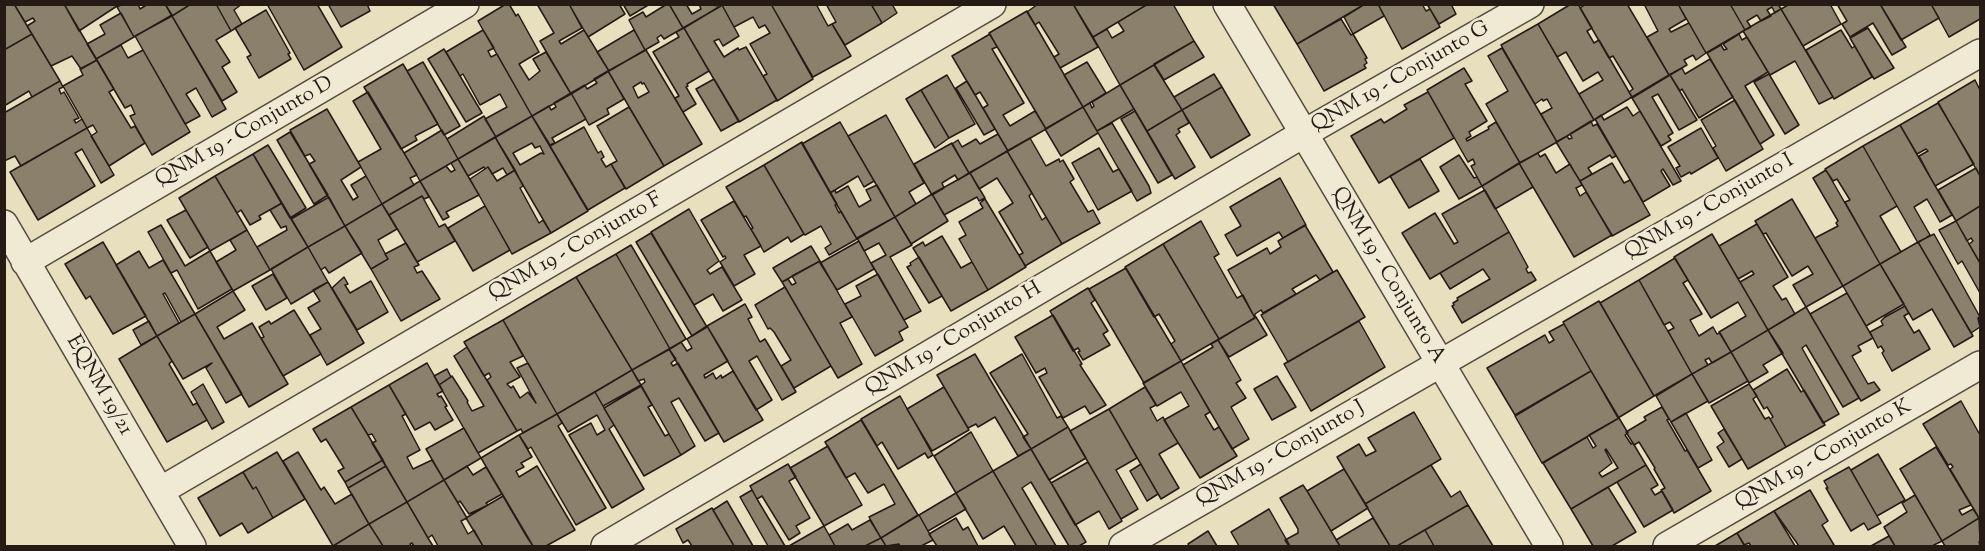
<!DOCTYPE html>
<style>
body{margin:0}
#map{position:relative;width:1985px;height:551px;overflow:hidden;background:#e8dfbe;font-family:"Sorts Mill Goudy",serif}
canvas{display:block}
.frame{position:absolute;inset:0;border:6px solid #251a14;pointer-events:none}
</style>
<div id="map">
<canvas width="1985" height="551"></canvas>
<div class="frame"></div>
</div>
<script>
const ctx = document.querySelector('canvas').getContext('2d');
ctx.lineJoin = 'round';
function fill(path, color) {
  ctx.fillStyle = color;
  ctx.fill(path, 'evenodd');
}
function shape(rows) {
  const path = new Path2D();
  for (const r of rows) {
    path.moveTo(r[0], r[1]);
    for (let i = 2; i < r.length; i += 2) path.lineTo(r[i], r[i + 1]);
  }
  return path;
}
function stroke(path, color, width, dash) {
  ctx.strokeStyle = color;
  ctx.lineWidth = width;
  ctx.lineCap = dash ? 'butt' : 'round';
  ctx.setLineDash(dash || []);
  ctx.stroke(path);
}
function write(font, color, halo, rows, align = 'center') {
  ctx.font = font + ' "Sorts Mill Goudy",serif';
  ctx.lineWidth = 5;
  ctx.setLineDash([]);
  ctx.textBaseline = 'middle';
  ctx.strokeStyle = halo;
  ctx.fillStyle = color;
  for (const [text, x, y, turn = 0] of rows) {
    ctx.save();
    ctx.translate(x, y);
    ctx.rotate((+turn || 0) * Math.PI / 180);
    ctx.textAlign = isNaN(turn) ? turn : align;
    if (halo) ctx.strokeText(text, 0, 0);
    ctx.fillText(text, 0, 0);
    ctx.restore();
  }
}
const building = shape([
 [4,4,14,4,32,34,4,50,4,4],
 [14,4,64,4,97,60,81,69,72,56,51,66,27,26,35,21,33,18,25,22,14,4],
 [64,4,116,4,117,6,79,31,64,4],
 [123,4,138,4,140,9,148,4,165,4,172,15,134,37,117,7,123,4],
 [165,4,191,4,172,16,165,4],
 [191,4,216,4,231,31,216,40,230,62,222,67,237,92,222,101,172,16,191,4],
 [216,4,242,4,234,10,242,24,231,31,216,4],
 [267,4,317,4,342,47,304,70,267,4],
 [328,4,367,4,370,11,341,27,328,4],
 [506,4,509,4,516,16,518,14,539,52,519,64,529,80,540,71,533,59,546,52,571,94,532,116,478,21,506,4],
 [537,4,569,4,582,28,559,41,561,44,584,30,609,71,571,94,540,41,554,33,537,4],
 [569,4,619,4,625,14,588,37,569,4],
 [623,4,650,4,630,16,623,4],
 [667,4,669,4,683,28,664,39,661,35,657,38,659,42,645,50,629,20,643,12,646,17,667,4],
 [669,4,686,4,692,14,701,9,699,4,721,6,683,28,669,4],
 [723,4,771,4,813,79,777,101,763,76,767,74,750,44,770,33,765,25,759,28,753,17,734,27,722,5,723,4],
 [771,4,816,4,828,26,832,24,851,56,813,77,771,4],
 [826,4,871,4,882,23,845,45,832,24,836,22,826,4],
 [871,4,892,4,897,13,882,23,871,4],
 [1038,4,1073,4,1098,47,1060,68,1054,57,1059,54,1039,22,1035,25,1027,12,1038,4],
 [1073,4,1148,4,1093,37,1073,4],
 [1148,4,1173,4,1194,41,1120,85,1093,37,1107,29,1112,38,1124,31,1118,22,1148,4],
 [1273,4,1365,4,1297,44,1273,4],
 [1365,4,1378,4,1384,16,1353,34,1344,17,1365,4],
 [1378,4,1422,4,1426,11,1430,9,1440,27,1402,49,1378,4],
 [1427,4,1451,4,1456,14,1439,24,1427,4],
 [1571,4,1578,4,1592,28,1587,31,1594,43,1599,40,1632,97,1594,120,1579,94,1603,80,1598,72,1583,81,1566,52,1557,57,1538,24,1571,4],
 [1586,4,1627,4,1669,75,1632,97,1629,92,1633,89,1613,56,1609,58,1580,8,1586,4],
 [1644,4,1678,4,1686,19,1669,29,1671,32,1689,23,1706,53,1696,60,1693,55,1684,60,1687,65,1669,75,1647,37,1658,31,1644,4],
 [1678,4,1730,4,1745,30,1706,53,1678,4],
 [1730,4,1778,4,1781,9,1775,13,1772,7,1767,10,1771,16,1761,21,1757,15,1747,21,1751,27,1745,30,1730,4],
 [1790,4,1830,4,1841,24,1803,46,1781,9,1790,4],
 [1837,4,1880,4,1906,47,1892,55,1873,23,1850,37,1842,24,1847,21,1837,4],
 [1880,4,1931,4,1939,18,1901,40,1880,4],
 [1931,4,1980,4,1980,19,1949,37,1931,4],
 [722,5,739,36,723,46,719,39,714,41,724,57,738,48,739,50,746,47,777,100,739,122,684,28,722,5],
 [1781,9,1833,97,1819,104,1795,61,1770,75,1743,31,1781,9],
 [266,10,290,53,288,54,291,59,259,78,247,57,251,55,235,28,266,10],
 [1027,11,1083,107,1046,129,989,33,1027,11],
 [121,13,134,37,96,59,87,44,105,34,100,25,121,13],
 [172,16,226,109,212,117,196,88,186,94,200,116,185,124,135,36,172,16],
 [1341,19,1351,35,1353,34,1367,58,1365,59,1367,63,1364,65,1366,68,1324,91,1297,44,1341,19],
 [1538,24,1594,120,1557,142,1541,114,1552,108,1547,99,1543,101,1542,99,1535,104,1501,45,1538,24],
 [684,28,709,71,687,84,688,86,686,87,696,104,683,112,675,98,679,96,653,52,679,37,676,32,684,28],
 [1868,28,1894,68,1874,79,1850,38,1868,28],
 [483,30,494,48,488,51,491,57,497,54,532,116,496,137,485,119,507,107,500,94,480,105,463,74,460,76,446,52,483,30],
 [634,30,645,50,609,71,597,52,634,30],
 [1841,30,1852,48,1855,46,1872,77,1834,99,1806,50,1841,30],
 [32,34,60,81,32,97,29,91,4,106,4,50,32,34],
 [990,34,997,47,992,49,1024,103,1003,115,1010,126,1035,111,1046,129,1008,151,983,108,988,105,980,92,975,95,952,56,990,34],
 [1739,34,1742,40,1747,37,1768,72,1745,86,1774,135,1760,144,1707,53,1721,45,1724,50,1727,49,1723,44,1739,34],
 [1194,41,1204,57,1164,80,1154,64,1194,41],
 [121,45,128,58,143,50,190,132,152,155,130,116,135,114,131,105,125,108,96,59,121,45],
 [1502,48,1557,142,1520,163,1486,104,1508,91,1488,56,1502,48],
 [444,49,482,113,466,122,428,59,444,49],
 [646,50,702,144,664,166,608,71,646,50],
 [641,82,642,84,644,83,649,92,638,98,633,87,641,82],
 [1710,59,1733,97,1699,118,1682,89,1680,91,1670,75,1682,68,1685,74,1710,59],
 [97,60,114,89,109,92,131,128,135,126,145,143,109,166,91,136,97,132,93,125,87,128,63,86,83,75,80,69,97,60],
 [423,62,460,126,444,135,407,71,423,62],
 [1087,62,1106,93,1083,107,1064,75,1087,62],
 [403,64,438,124,415,136,417,140,401,149,364,87,403,64],
 [1154,65,1182,110,1147,131,1120,85,1154,65],
 [1464,68,1472,81,1465,84,1487,121,1469,132,1471,136,1466,139,1467,141,1489,129,1488,127,1496,122,1520,163,1482,186,1471,166,1475,164,1473,159,1468,162,1427,90,1464,68],
 [608,71,624,99,607,109,609,114,589,125,571,93,585,85,587,89,597,83,594,79,608,71],
 [1214,74,1222,87,1182,110,1174,97,1214,74],
 [1769,74,1799,125,1785,134,1754,82,1769,74],
 [947,75,975,124,949,138,921,90,947,75],
 [1670,75,1697,120,1679,130,1658,94,1652,97,1673,133,1668,136,1671,140,1661,146,1632,98,1670,75],
 [714,79,739,121,721,131,696,89,714,79],
 [1975,80,1980,90,1980,176,1938,102,1975,80],
 [60,81,63,87,59,89,61,94,64,92,79,118,74,120,76,123,82,119,87,128,21,166,15,156,4,161,4,113,60,81],
 [967,81,995,129,984,135,956,88,967,81],
 [1120,85,1134,109,1097,131,1083,107,1090,103,1092,108,1094,106,1092,102,1120,85],
 [1222,87,1250,135,1211,158,1182,110,1222,87],
 [921,90,949,138,935,148,906,99,921,90],
 [368,92,417,175,410,178,414,185,382,204,358,162,381,149,353,101,368,92],
 [1428,92,1454,138,1379,183,1351,136,1381,119,1384,123,1407,109,1404,105,1428,92],
 [571,93,586,119,552,138,555,143,550,145,532,116,549,106,551,110,556,107,554,103,571,93],
 [1735,100,1763,149,1726,171,1713,148,1716,146,1701,120,1735,100],
 [1938,103,1974,164,1935,186,1919,156,1928,151,1926,149,1917,154,1900,125,1938,103],
 [629,107,664,166,626,189,611,164,617,161,597,126,629,107],
 [1083,107,1098,133,1061,156,1045,129,1083,107],
 [1627,107,1633,116,1640,111,1681,181,1673,185,1663,169,1661,171,1670,186,1643,202,1595,119,1601,115,1604,120,1627,107],
 [327,109,361,167,341,180,353,200,358,197,351,185,366,176,382,204,345,226,309,164,315,161,310,154,305,156,290,130,327,109],
 [1182,110,1189,123,1178,129,1180,132,1176,135,1195,167,1175,179,1147,131,1182,110],
 [1135,111,1172,175,1158,183,1121,119,1135,111],
 [886,115,924,183,909,192,916,204,895,217,848,136,886,115],
 [484,116,496,137,458,159,447,139,484,116],
 [532,116,588,211,551,233,495,137,532,116],
 [532,143,535,148,540,146,544,154,541,153,520,165,513,153,532,143],
 [1591,121,1593,126,1597,124,1616,156,1612,158,1610,155,1588,168,1592,174,1580,181,1556,142,1567,136,1569,139,1572,138,1570,134,1591,121],
 [840,122,874,181,864,187,858,176,830,193,802,144,840,122],
 [1112,123,1149,186,1151,193,1137,201,1097,131,1112,123],
 [1900,125,1952,215,1940,222,1927,199,1914,207,1930,235,1918,243,1863,146,1900,125],
 [584,127,598,153,601,151,604,157,601,159,606,167,611,164,625,188,588,210,550,146,584,127],
 [87,128,114,175,101,183,82,149,75,153,95,186,38,220,10,172,87,128],
 [1701,128,1718,158,1691,174,1690,172,1681,177,1676,168,1680,166,1668,147,1701,128],
 [442,130,458,159,420,181,404,153,442,130],
 [290,132,328,195,314,204,277,140,290,132],
 [998,134,1008,151,969,173,952,144,958,140,962,147,976,139,980,144,998,134],
 [495,137,515,170,507,175,503,168,492,174,488,167,485,169,484,167,468,176,458,159,495,137],
 [1030,138,1046,166,1059,159,1060,162,1063,160,1074,179,1070,182,1088,212,1093,210,1100,223,1062,244,1007,151,1030,138],
 [802,142,837,204,835,205,839,213,841,211,857,239,829,255,825,248,831,244,821,226,805,235,804,234,764,165,802,142],
 [952,143,969,173,958,180,955,175,942,183,944,188,932,195,914,164,952,143],
 [268,145,306,208,290,218,253,154,268,145],
 [1863,146,1897,206,1880,216,1901,252,1880,264,1845,202,1850,200,1837,179,1833,181,1825,169,1863,146],
 [1099,148,1113,172,1119,169,1132,191,1098,210,1072,163,1099,148],
 [1007,151,1032,193,1029,196,1042,220,1046,217,1062,244,1025,266,1019,255,1023,253,999,212,1013,203,997,178,979,189,970,173,1007,151],
 [1538,153,1540,157,1545,154,1556,173,1570,164,1582,185,1576,188,1580,196,1586,192,1612,235,1574,257,1519,163,1538,153],
 [253,154,282,203,259,216,261,219,250,225,241,210,237,213,215,176,253,154],
 [1459,155,1474,178,1477,177,1482,186,1459,199,1440,167,1459,155],
 [458,159,479,195,446,212,449,217,443,220,420,181,446,166,451,172,455,170,451,163,458,159],
 [1420,159,1439,191,1409,208,1390,176,1420,159],
 [1519,163,1533,187,1495,209,1482,186,1519,163],
 [1612,163,1624,183,1630,180,1650,215,1612,236,1580,181,1612,163],
 [764,165,804,234,791,242,788,237,764,252,751,229,753,228,746,216,744,217,726,187,764,165],
 [488,167,497,181,515,170,523,186,520,188,539,223,543,220,551,233,512,254,470,179,488,167],
 [1976,168,1980,176,1980,206,1956,221,1938,190,1976,168],
 [1826,170,1880,264,1843,286,1815,238,1838,226,1836,223,1838,221,1813,178,1826,170],
 [970,173,985,198,979,201,977,197,944,215,932,194,970,173],
 [215,176,247,230,210,251,179,198,215,176],
 [1280,178,1306,225,1283,238,1279,232,1237,256,1225,235,1241,226,1230,207,1280,178],
 [420,181,429,197,424,199,422,196,389,215,382,204,420,181],
 [877,185,895,217,857,239,830,193,835,190,836,193,848,186,859,207,871,200,866,190,877,185],
 [1485,190,1509,232,1430,279,1402,233,1435,213,1454,244,1458,242,1442,214,1485,190],
 [932,194,948,221,911,244,895,217,932,194],
 [422,196,439,227,445,224,455,241,417,262,389,215,422,196],
 [329,197,345,226,308,247,291,219,329,197],
 [985,199,1026,267,988,290,959,239,966,235,959,222,983,208,980,203,985,199],
 [1792,199,1843,286,1806,307,1793,285,1813,274,1808,266,1792,276,1766,233,1763,234,1755,221,1792,199],
 [734,201,761,246,744,255,755,274,734,286,720,262,726,258,725,256,723,257,701,220,734,201],
 [282,203,308,247,270,270,257,247,287,230,286,226,281,228,270,210,282,203],
 [382,204,397,229,378,240,388,259,371,269,345,226,382,204],
 [485,206,510,250,473,271,448,228,485,206],
 [1980,206,1980,263,1969,244,1973,241,1971,238,1967,241,1956,221,1980,206],
 [689,209,719,261,707,270,710,274,722,267,742,300,723,311,713,294,694,305,651,232,689,209],
 [186,210,208,247,190,258,167,220,186,210],
 [895,217,912,245,890,257,921,311,904,320,871,263,886,255,879,243,864,251,857,238,895,217],
 [1201,221,1219,254,1214,257,1237,298,1243,295,1255,318,1219,339,1163,244,1201,221],
 [1956,221,1980,263,1980,293,1962,261,1958,264,1939,230,1956,221],
 [1757,224,1788,277,1773,286,1782,300,1786,298,1795,314,1768,330,1740,282,1754,274,1752,271,1738,279,1719,246,1757,224],
 [161,225,185,266,210,251,232,289,198,309,177,270,171,273,148,232,161,225],
 [1305,225,1333,272,1320,280,1316,275,1292,289,1296,294,1263,313,1261,310,1255,314,1255,318,1228,270,1267,248,1270,254,1281,247,1278,241,1305,225],
 [345,226,362,253,329,273,325,267,321,270,308,247,345,226],
 [247,230,270,270,233,291,216,262,236,250,230,240,247,230],
 [1509,232,1528,267,1526,269,1528,273,1531,272,1536,280,1462,323,1452,306,1454,305,1453,303,1458,300,1457,298,1490,279,1483,269,1450,289,1440,273,1509,232],
 [651,233,707,327,692,336,636,242,651,233],
 [1712,234,1768,330,1731,352,1719,332,1746,316,1738,302,1711,318,1674,257,1712,234],
 [1934,234,1980,317,1978,318,1980,327,1971,333,1918,242,1934,234],
 [942,236,961,268,972,262,988,290,951,311,913,248,923,242,925,246,942,236],
 [859,241,874,269,837,290,820,263,859,241],
 [103,242,146,316,113,334,90,296,86,299,65,264,103,242],
 [1918,242,1973,336,1954,347,1932,309,1913,320,1880,264,1918,242],
 [406,243,419,265,414,267,417,273,422,271,440,299,401,321,371,269,388,259,385,254,406,243],
 [1163,244,1219,339,1181,361,1171,344,1175,341,1159,314,1154,317,1125,267,1163,244],
 [631,245,686,339,670,349,616,254,631,245],
 [811,246,820,261,782,282,773,268,811,246],
 [308,247,328,282,291,304,271,269,308,247],
 [139,251,149,268,163,260,195,314,181,322,165,293,163,294,179,323,157,336,116,265,139,251],
 [616,254,670,349,632,370,576,277,616,254],
 [919,257,942,296,929,303,907,267,911,265,910,263,919,257],
 [1675,258,1688,280,1683,283,1702,314,1690,320,1699,336,1713,327,1717,334,1720,333,1731,352,1712,363,1709,358,1705,360,1708,365,1692,374,1668,331,1674,328,1670,322,1664,325,1639,280,1675,258],
 [820,261,852,317,840,323,862,364,838,378,782,282,788,279,792,285,796,283,792,276,820,261],
 [1880,264,1904,304,1866,326,1843,286,1880,264],
 [1126,268,1181,361,1144,383,1089,289,1126,268],
 [1337,270,1365,317,1288,362,1261,315,1337,270],
 [273,274,287,298,266,310,252,286,273,274],
 [878,274,908,327,899,332,903,340,875,356,845,304,861,296,856,286,878,274],
 [344,277,348,284,345,285,350,293,371,281,388,312,357,330,332,288,344,277],
 [576,277,632,370,557,414,503,320,576,277],
 [1639,280,1692,374,1654,396,1600,303,1639,280],
 [328,282,364,343,327,365,310,335,321,329,308,308,320,301,313,290,328,282],
 [785,287,831,366,794,388,781,366,791,360,774,332,770,328,768,329,755,305,785,287],
 [1088,288,1095,300,1091,303,1108,331,1103,334,1110,345,1083,360,1078,352,1080,351,1078,348,1073,351,1050,311,1088,288],
 [233,291,245,310,217,327,224,339,252,323,288,384,249,407,195,314,233,291],
 [1847,293,1873,338,1858,346,1861,351,1852,356,1868,384,1874,382,1880,390,1861,401,1810,314,1847,293],
 [1599,301,1654,396,1618,418,1563,322,1599,301],
 [745,304,752,317,748,319,760,342,765,339,796,392,782,400,757,356,749,361,772,400,756,410,707,326,745,304],
 [1905,306,1909,313,1904,316,1914,333,1919,330,1930,349,1892,371,1882,353,1884,351,1881,346,1878,348,1870,332,1883,325,1881,321,1885,317,1905,306],
 [1806,307,1859,398,1843,407,1806,345,1802,348,1839,414,1823,423,1768,330,1806,307],
 [294,310,321,354,283,376,261,338,264,337,259,327,269,321,271,324,294,310],
 [195,314,242,394,226,403,206,368,212,363,183,379,157,336,195,314],
 [1053,315,1082,364,1080,365,1106,405,1090,414,1085,406,1063,418,1039,377,1047,373,1045,368,1036,373,1015,337,1053,315],
 [1256,317,1267,335,1229,357,1218,340,1256,317],
 [503,320,523,356,510,362,520,377,507,384,511,388,513,386,520,398,528,392,536,403,517,368,528,363,557,414,523,433,521,429,517,431,487,380,491,377,489,373,484,376,464,342,503,320],
 [149,321,157,336,141,345,133,330,149,321],
 [1359,321,1385,367,1311,411,1284,364,1359,321],
 [1564,324,1591,371,1515,415,1487,368,1545,335,1549,343,1554,340,1549,332,1564,324],
 [707,326,728,361,704,375,705,378,713,373,716,379,721,375,722,378,733,371,763,420,724,442,669,349,681,342,687,351,692,348,687,339,707,326],
 [1768,330,1783,353,1763,365,1768,372,1749,383,1731,352,1768,330],
 [157,336,172,361,169,364,193,405,197,403,207,420,167,442,119,359,157,336],
 [1218,340,1241,380,1236,383,1246,398,1231,407,1249,439,1232,449,1183,365,1213,347,1211,344,1218,340],
 [467,347,517,431,478,453,439,385,452,376,468,401,467,402,472,411,484,406,454,356,467,347],
 [669,349,676,359,671,363,673,366,678,363,719,433,705,441,679,398,671,402,695,446,681,455,641,385,645,382,644,379,638,381,632,370,669,349],
 [1731,352,1748,381,1709,403,1692,374,1731,352],
 [975,354,1031,449,1018,456,995,417,978,427,976,424,968,428,937,375,975,354],
 [1022,354,1057,418,1061,416,1068,427,1031,449,1023,437,1028,434,990,373,1022,354],
 [1181,361,1210,412,1205,415,1214,430,1219,427,1237,456,1200,478,1164,420,1189,406,1181,392,1157,406,1143,383,1181,361],
 [427,363,443,391,437,394,439,397,441,396,447,406,445,407,453,420,435,430,430,422,415,430,389,385,427,363],
 [447,369,451,377,439,385,434,376,447,369],
 [1787,369,1801,392,1804,390,1825,425,1786,447,1770,419,1773,417,1767,407,1764,409,1753,390,1787,369],
 [632,370,641,385,603,406,595,392,632,370],
 [1591,371,1619,418,1542,463,1515,416,1591,371],
 [1692,374,1708,401,1671,422,1656,396,1692,374],
 [1277,376,1296,407,1272,420,1254,389,1277,376],
 [203,384,224,422,212,429,191,392,203,384],
 [1749,384,1757,396,1753,399,1765,419,1769,417,1786,447,1748,469,1711,406,1749,384],
 [389,385,406,414,402,416,420,450,407,457,413,469,432,460,444,480,407,502,372,443,376,441,372,434,368,435,351,407,389,385],
 [641,386,652,405,648,407,665,436,669,434,681,455,644,476,604,408,641,386],
 [944,387,969,430,932,451,907,409,944,387],
 [1145,387,1156,405,1150,408,1157,421,1163,417,1178,443,1159,454,1179,488,1161,499,1109,409,1145,387],
 [595,392,614,425,609,429,644,489,612,508,569,435,591,423,597,435,605,430,597,415,568,432,557,414,595,392],
 [900,396,933,455,928,458,925,453,898,469,882,442,877,446,861,419,900,396],
 [1961,401,1980,435,1980,517,1979,518,1950,469,1953,467,1951,464,1948,465,1923,424,1961,401],
 [351,407,383,460,345,482,338,471,344,468,326,439,321,442,313,429,351,407],
 [1662,407,1669,419,1667,420,1685,451,1687,450,1711,491,1674,513,1661,490,1665,488,1654,469,1655,468,1639,442,1634,445,1626,432,1646,420,1644,417,1662,407],
 [1109,409,1137,458,1116,470,1138,509,1121,519,1070,431,1109,409],
 [1414,412,1441,459,1365,504,1337,457,1359,444,1366,456,1376,451,1368,438,1414,412],
 [1686,413,1712,460,1698,468,1671,422,1686,413],
 [557,414,562,423,558,426,606,508,576,525,531,447,528,449,519,435,557,414],
 [1619,418,1628,433,1625,435,1631,444,1633,443,1646,465,1571,509,1543,463,1587,437,1593,448,1596,446,1589,435,1619,418],
 [1606,449,1618,468,1602,477,1599,473,1612,463,1605,450,1606,449],
 [861,420,918,515,881,538,869,517,895,504,884,484,868,493,855,473,846,478,825,442,861,420],
 [1068,427,1086,458,1049,480,1031,449,1068,427],
 [464,428,481,458,444,480,426,449,464,428],
 [1724,429,1742,459,1729,467,1717,447,1724,442,1718,433,1724,429],
 [971,432,993,471,956,493,934,456,971,432],
 [519,435,532,457,521,463,524,467,516,471,519,477,537,466,575,530,546,546,533,546,481,458,519,435],
 [828,446,862,505,824,526,790,468,828,446],
 [1936,447,1971,505,1959,510,1962,515,1973,509,1979,518,1942,541,1900,469,1936,447],
 [1031,449,1086,542,1079,546,1069,546,1031,482,1022,488,1056,546,1037,546,993,471,1031,449],
 [277,452,305,499,273,518,256,487,253,489,243,472,277,452],
 [298,452,321,490,324,487,335,504,352,494,369,524,333,546,283,461,298,452],
 [1878,454,1905,500,1877,516,1851,470,1878,454],
 [383,460,386,466,348,488,345,482,383,460],
 [1088,462,1122,521,1109,529,1099,511,1075,525,1051,483,1088,462],
 [788,464,796,477,789,481,810,518,796,526,800,533,789,540,762,496,757,499,750,486,788,464],
 [1141,464,1158,494,1147,501,1130,471,1141,464],
 [1431,465,1451,497,1460,491,1468,505,1397,546,1390,546,1365,504,1431,465],
 [1646,465,1658,485,1651,489,1655,495,1662,491,1673,510,1644,527,1617,482,1646,465],
 [386,466,407,502,369,524,348,488,386,466],
 [467,466,473,475,486,467,502,494,486,503,488,505,469,514,460,501,458,503,444,480,467,466],
 [1849,467,1881,523,1868,530,1864,523,1851,531,1826,488,1828,488,1824,481,1849,467],
 [1344,469,1368,508,1331,531,1307,491,1344,469],
 [993,471,1037,546,1016,546,1004,526,983,539,956,493,993,471],
 [243,472,253,489,256,487,273,518,248,533,242,523,220,536,198,498,243,472],
 [444,480,467,518,461,521,468,534,474,530,483,546,438,546,432,535,428,538,407,502,444,480],
 [1303,485,1307,491,1340,546,1289,546,1285,540,1298,533,1298,529,1280,498,1303,485],
 [1608,487,1636,532,1612,546,1593,546,1571,509,1608,487],
 [752,490,757,499,785,546,768,546,740,497,752,490],
 [1810,490,1828,521,1822,525,1834,545,1832,546,1799,546,1774,511,1810,490],
 [956,493,966,509,928,531,919,515,956,493],
 [1915,495,1942,541,1932,546,1895,546,1884,527,1907,512,1902,503,1915,495],
 [503,496,527,537,533,546,483,546,466,518,503,496],
 [727,501,753,546,734,546,713,510,727,501],
 [407,502,428,538,433,546,414,546,412,543,410,544,411,546,383,546,369,524,407,502],
 [1468,505,1493,546,1434,546,1425,530,1468,505],
 [712,508,734,546,692,546,688,540,683,543,676,529,712,508],
 [1269,509,1290,546,1239,546,1231,532,1269,509],
 [1774,511,1795,546,1751,546,1749,543,1744,545,1737,533,1774,511],
 [919,515,933,540,921,546,900,546,899,544,886,546,881,538,919,515],
 [956,518,963,530,968,527,978,546,937,546,929,534,956,518],
 [1373,518,1390,546,1340,546,1336,540,1373,518],
 [1979,518,1980,541,1979,542,1980,546,1945,546,1942,541,1979,518],
 [870,520,881,538,865,546,835,546,829,535,848,524,852,530,870,520],
 [369,524,383,546,333,546,369,524],
 [824,526,835,546,789,546,824,526],
 [1425,530,1434,546,1397,546,1425,530],
 [1208,531,1217,546,1189,546,1188,544,1208,531],
 [1737,533,1745,546,1715,546,1737,533],
 [1889,536,1895,546,1871,546,1889,536],
 [881,538,886,546,865,546,881,538]
]);
fill(building, '#8a806c');
stroke(building, '#251a14', 1.5);
const street = shape([
 [1227,4,1549,546],
 [4,224,192,546],
 [25,262,465,4],
 [160,491,992,4],
 [605,546,1303,134,1530,4],
 [1123,546,1980,53],
 [1667,546,1980,365]
]);
stroke(street, '#564b3e', 30);
stroke(street, '#f0ead5', 27);
write('21px', '#251a14', '#f0ead5', [
 ["QNM 19 - Conjunto G",1401,78,-30],
 ["QNM 19 - Conjunto D",245,133,-30],
 ["QNM 19 - Conjunto I",1710,208,-30],
 ["QNM 19 - Conjunto F",576,248,-30],
 ["QNM 19 - Conjunto A",1387,276,59],
 ["QNM 19 - Conjunto H",954,340,-31],
 ["EQNM 19/21",98,386,60],
 ["QNM 19 - Conjunto J",1281,455,-30],
 ["QNM 19 - Conjunto K",1824,456,-30]
]);
</script>
